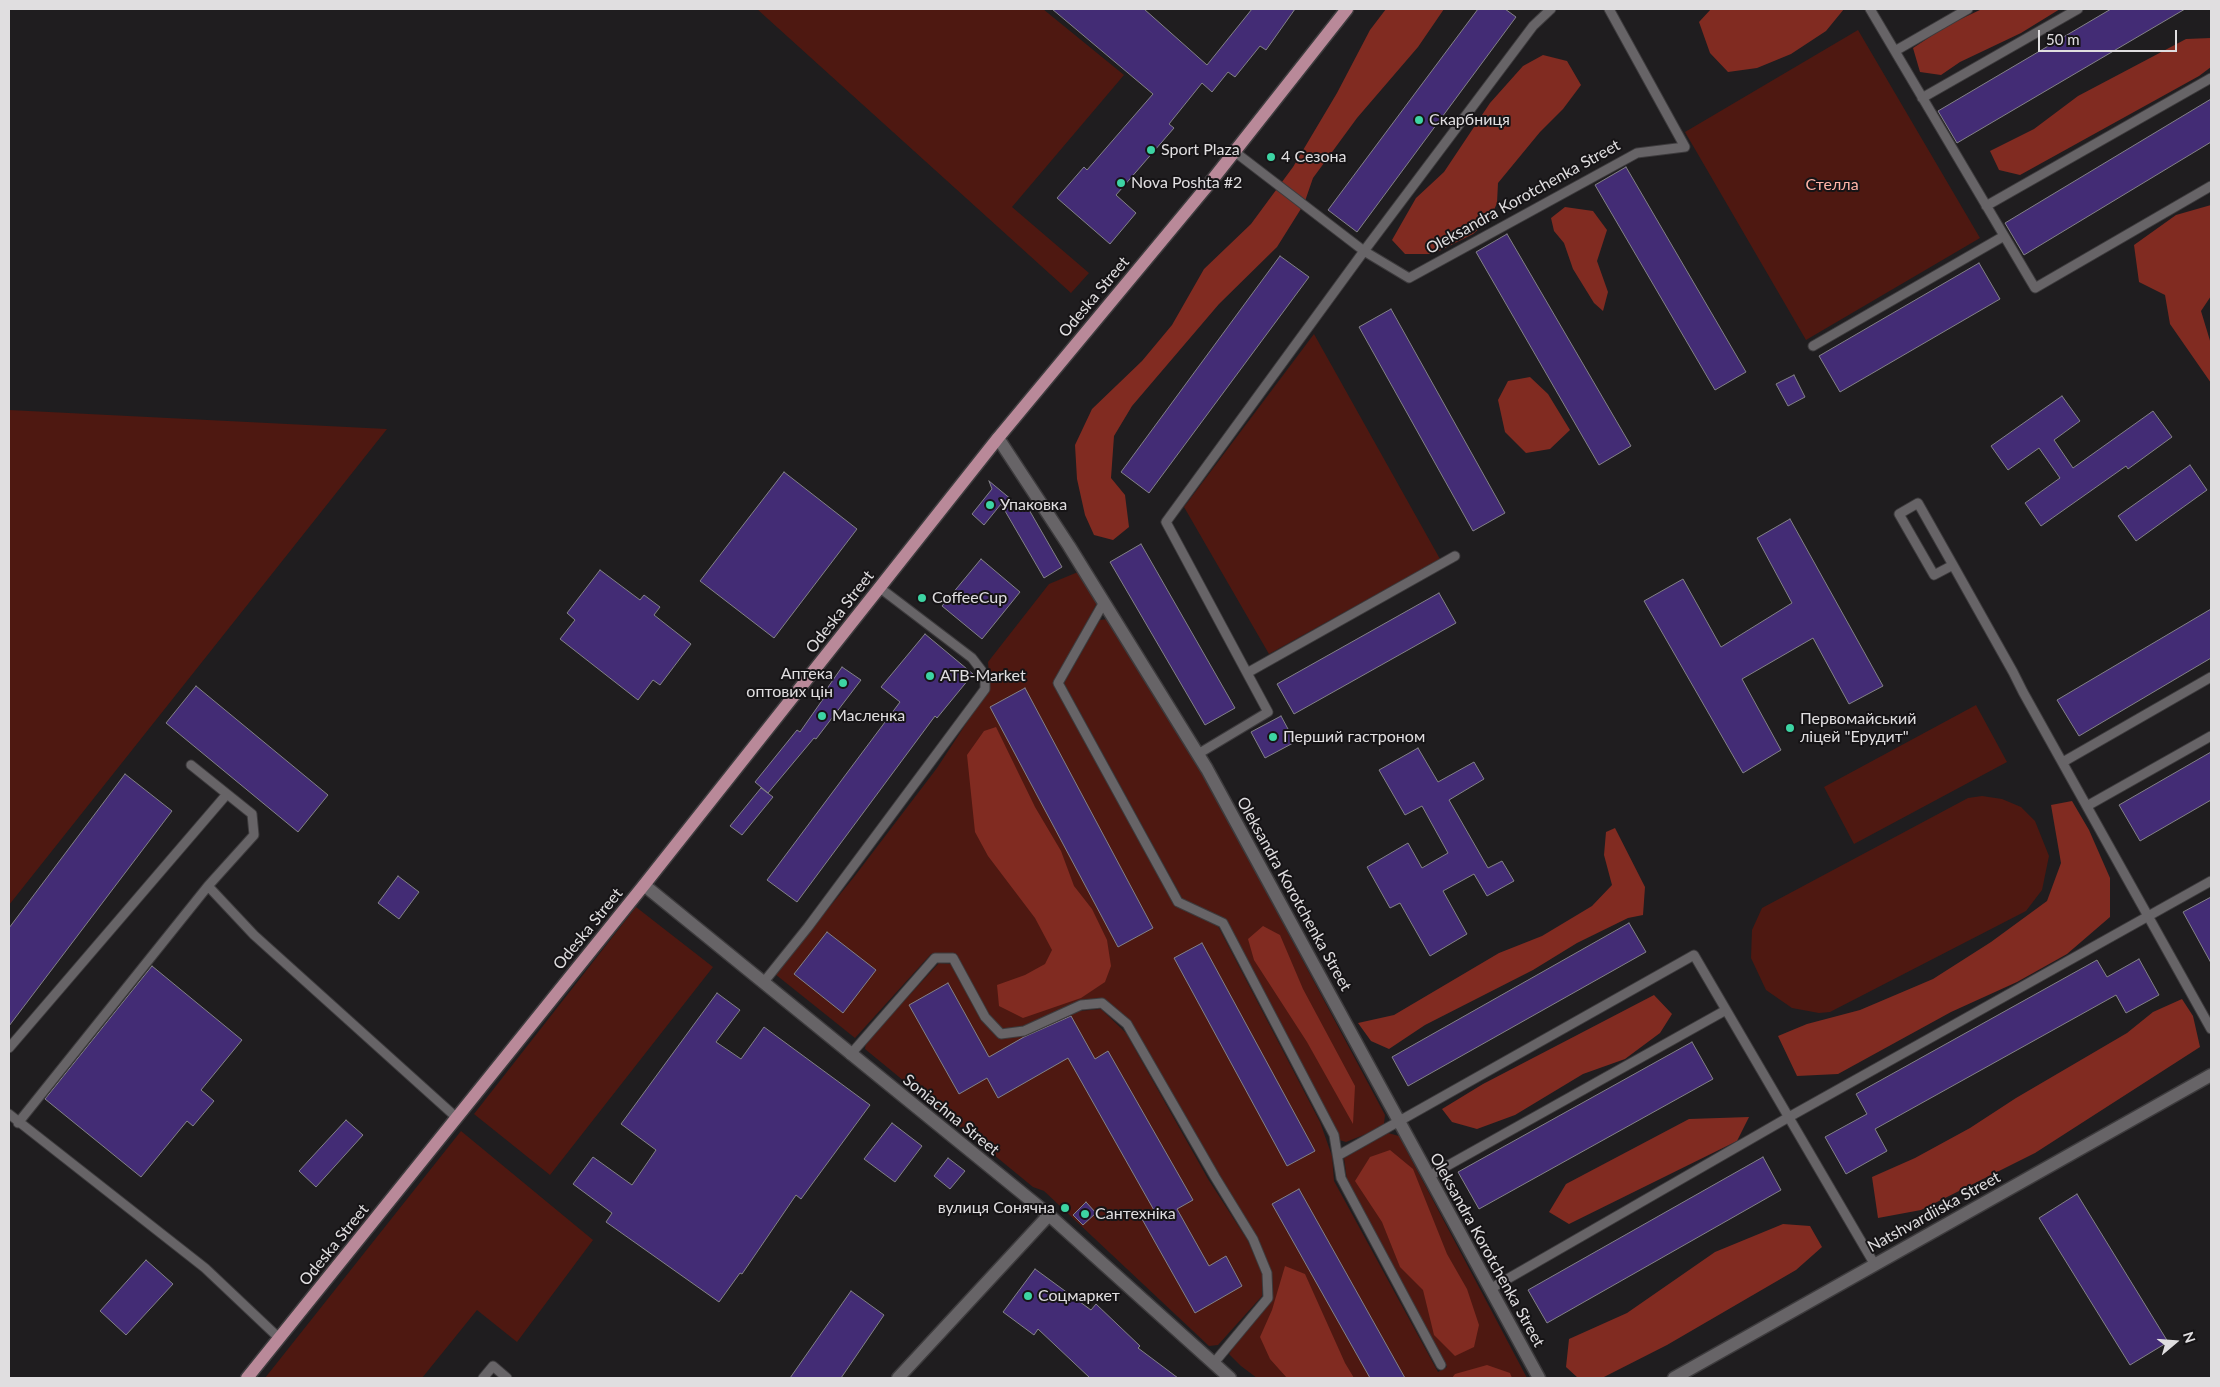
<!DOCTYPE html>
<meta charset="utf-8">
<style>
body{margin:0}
#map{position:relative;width:2220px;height:1387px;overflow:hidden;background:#1f1d1f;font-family:Lato,sans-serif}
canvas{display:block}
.frame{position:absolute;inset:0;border:10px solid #e0dee0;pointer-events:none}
.north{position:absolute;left:2150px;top:1317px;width:50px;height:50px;-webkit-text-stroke:4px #161416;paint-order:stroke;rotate:72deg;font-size:14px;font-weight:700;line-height:20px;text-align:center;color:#e0dee0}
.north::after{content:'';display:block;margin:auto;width:18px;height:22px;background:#e0dee0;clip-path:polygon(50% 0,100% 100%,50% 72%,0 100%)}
.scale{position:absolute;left:2038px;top:30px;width:139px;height:22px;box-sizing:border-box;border:2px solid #e0dee0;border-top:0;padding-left:6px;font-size:15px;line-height:18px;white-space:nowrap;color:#e0dee0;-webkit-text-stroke:4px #161416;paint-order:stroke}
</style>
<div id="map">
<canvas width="2220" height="1387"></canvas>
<div class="frame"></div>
<div class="north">N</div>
<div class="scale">50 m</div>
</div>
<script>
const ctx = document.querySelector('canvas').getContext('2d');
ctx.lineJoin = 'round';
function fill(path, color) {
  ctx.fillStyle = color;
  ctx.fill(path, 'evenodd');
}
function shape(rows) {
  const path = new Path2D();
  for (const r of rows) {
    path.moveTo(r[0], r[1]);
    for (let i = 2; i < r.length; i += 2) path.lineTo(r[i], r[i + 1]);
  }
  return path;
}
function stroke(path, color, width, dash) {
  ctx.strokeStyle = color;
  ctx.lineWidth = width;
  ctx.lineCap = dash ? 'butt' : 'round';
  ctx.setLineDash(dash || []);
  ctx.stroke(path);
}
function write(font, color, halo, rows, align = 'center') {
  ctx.font = font + ' Lato,sans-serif';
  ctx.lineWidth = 4;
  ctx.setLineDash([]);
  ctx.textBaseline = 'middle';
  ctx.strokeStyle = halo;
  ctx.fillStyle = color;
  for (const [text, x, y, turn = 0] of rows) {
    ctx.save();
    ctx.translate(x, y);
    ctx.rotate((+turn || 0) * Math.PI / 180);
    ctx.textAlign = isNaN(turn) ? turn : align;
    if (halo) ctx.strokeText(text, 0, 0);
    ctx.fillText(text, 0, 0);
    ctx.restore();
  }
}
fill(shape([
 [757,9,1043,9,1124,75,1012,207,1089,273,1071,293],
 [1858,30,1980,238,1806,340,1685,132],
 [1314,334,1440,559,1269,654,1184,507],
 [9,410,387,429,9,905],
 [1078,572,1097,603,1054,682,1160,878,1176,906,1218,926,1320,1122,1332,1156,1334,1181,1438,1372,1447,1367,1347,1180,1344,1158,1388,1133,1399,1136,1527,1378,1257,1378,1241,1366,1229,1354,1239,1338,1264,1309,1271,1274,1259,1241,1236,1212,1127,1024,1102,1003,1089,999,1077,1002,1023,1026,1003,1029,989,1015,956,955,931,954,855,1038,775,974,854,877,937,768,990,687,988,662,1049,584],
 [1108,619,1195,758,1385,1115,1384,1124,1366,1134,1346,1142,1339,1140,1226,921,1183,900,1064,683,1100,620],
 [1976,705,2007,762,1854,844,1824,787],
 [1982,796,2002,799,2021,807,2035,821,2049,856,2042,890,2026,911,1830,1012,1819,1013,1792,1008,1766,990,1751,958,1752,930,1762,908,1968,798],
 [636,907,713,967,550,1175,474,1114],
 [939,963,951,964,982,1021,998,1038,1022,1034,1069,1012,1101,1009,1126,1033,1208,1179,1248,1241,1263,1276,1262,1296,1218,1345,1209,1346,1044,1191,1033,1187,865,1049,866,1042],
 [461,1131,593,1240,517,1342,477,1310,422,1378,265,1378]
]), '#4e1811');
fill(shape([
 [1386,9,1444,9,1418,47,1357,118,1313,178,1304,204,1277,247,1219,304,1132,406,1114,436,1111,478,1125,495,1129,527,1113,540,1094,535,1085,515,1077,479,1075,445,1092,409,1142,361,1172,325,1204,269,1251,224,1293,167,1337,93,1370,30],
 [1711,9,1844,9,1826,31,1791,54,1757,68,1728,72,1710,53,1699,22],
 [1982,9,2060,9,2021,33,1960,62,1941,75,1920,72,1913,48,1948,25],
 [2211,38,2211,67,2199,76,2020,175,1999,170,1990,151,2034,129,2078,96,2186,39],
 [1543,55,1567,61,1581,85,1563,109,1540,132,1498,183,1497,203,1490,219,1473,234,1433,254,1405,254,1392,240,1416,198,1444,172,1490,103,1523,66],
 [2211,205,2211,296,2201,311,2211,344,2211,383,2170,324,2165,295,2139,282,2134,245,2176,215],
 [1565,207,1593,211,1607,230,1597,261,1608,292,1603,311,1594,303,1573,269,1564,243,1554,231,1551,218],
 [1530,377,1548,394,1570,430,1550,449,1526,453,1505,432,1498,400,1508,381],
 [996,727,1035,807,1061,851,1074,886,1092,909,1107,940,1111,966,1105,982,1081,998,1023,1018,999,1006,997,985,1025,975,1045,964,1052,950,1035,918,988,856,975,832,967,755,984,731],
 [2072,801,2089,830,2110,878,2110,917,2067,954,2017,982,1951,1012,1838,1074,1797,1076,1778,1036,1807,1024,1860,1010,1933,979,1991,942,2047,901,2061,863,2051,805],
 [1615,828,1645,887,1643,915,1628,918,1577,943,1533,970,1425,1025,1389,1049,1371,1041,1358,1023,1394,1015,1499,953,1542,936,1592,906,1612,885,1604,855,1606,832],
 [1263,926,1280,935,1303,989,1355,1086,1353,1124,1307,1042,1254,960,1248,939],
 [1654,995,1672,1014,1660,1033,1625,1059,1583,1074,1515,1115,1477,1129,1452,1122,1442,1109,1483,1084],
 [2182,999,2193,1016,2200,1047,2035,1153,1921,1210,1878,1218,1872,1177,1915,1158,1970,1128,2016,1098,2127,1033,2153,1012],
 [1749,1117,1737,1141,1569,1224,1549,1212,1566,1184,1689,1119],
 [1390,1150,1413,1169,1447,1254,1467,1289,1479,1325,1474,1347,1455,1356,1434,1335,1423,1290,1400,1267,1382,1222,1355,1181,1370,1157],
 [1783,1224,1810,1226,1822,1247,1796,1270,1667,1345,1602,1378,1578,1378,1566,1367,1569,1339,1627,1313,1715,1252],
 [1285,1266,1305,1274,1345,1363,1354,1378,1287,1378,1270,1359,1260,1337,1272,1310],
 [1487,1365,1510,1373,1512,1378,1452,1378,1455,1374]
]), '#812b21');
const building = shape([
 [1052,9,1144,9,1207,65,1252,9,1295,9,1266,50,1260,46,1235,77,1228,72,1212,92,1202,83,1169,124,1174,128,1116,195,1136,213,1110,244,1057,198,1084,167,1087,170,1153,94,1052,9],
 [1478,9,1505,9,1516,17,1357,232,1328,210,1478,9],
 [2111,9,2185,9,1957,143,1938,111,2111,9],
 [2211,99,2211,142,2024,255,2005,223,2211,99],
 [1626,167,1746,372,1715,390,1595,185,1626,167],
 [1507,234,1631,446,1599,465,1476,252,1507,234],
 [1280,256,1309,277,1149,493,1121,472,1280,256],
 [1979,263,2000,299,1840,392,1819,356,1979,263],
 [1391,309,1505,513,1473,531,1359,327,1391,309],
 [1794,375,1805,397,1788,406,1776,384,1794,375],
 [2062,396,2080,421,2054,440,2073,468,2153,411,2172,437,2128,469,2126,466,2041,526,2025,503,2060,478,2039,448,2008,470,1991,446,2062,396],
 [2190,465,2207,490,2136,541,2118,516,2190,465],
 [784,472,857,529,774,638,700,581,784,472],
 [989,481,1018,505,1024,501,1062,567,1044,578,1001,504,984,525,972,514,992,489,989,481],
 [1790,519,1883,686,1849,704,1813,638,1742,679,1781,750,1743,773,1644,601,1683,579,1721,647,1792,603,1757,538,1790,519],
 [1141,544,1235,708,1205,725,1110,562,1141,544],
 [981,559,1020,592,982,639,942,606,981,559],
 [600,570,640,600,644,595,660,607,654,615,691,644,660,685,653,680,638,700,560,639,575,620,567,613,600,570],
 [1439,593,1456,623,1294,714,1277,684,1439,593],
 [2211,609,2211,658,2079,736,2057,700,2211,609],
 [925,634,973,674,937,718,935,716,797,902,767,880,900,702,881,687,925,634],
 [842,667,861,680,816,739,814,738,768,793,755,782,797,730,800,732,828,692,826,690,842,667],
 [196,686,328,795,298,832,166,723,196,686],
 [1025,688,1153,928,1118,947,990,707,1025,688],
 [1281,716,1295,742,1265,758,1251,732,1281,716],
 [1418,748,1438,782,1474,762,1484,779,1449,800,1488,868,1502,861,1514,881,1487,896,1474,874,1443,891,1467,934,1430,956,1400,903,1390,908,1367,867,1408,843,1422,868,1448,853,1422,806,1405,815,1379,770,1418,748],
 [2211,752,2211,800,2140,841,2119,805,2211,752],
 [125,774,172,811,9,1026,9,928,125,774],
 [761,788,773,797,742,835,730,826,761,788],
 [398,876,419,892,399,919,378,903,398,876],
 [2211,897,2211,963,2183,912,2211,897],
 [1629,923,1646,952,1408,1086,1392,1057,1629,923],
 [827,932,876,970,843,1013,794,974,827,932],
 [1202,943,1315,1151,1287,1166,1174,958,1202,943],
 [2139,959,2159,995,2126,1013,2116,995,1875,1129,1887,1151,1846,1174,1825,1137,1867,1114,1856,1094,2097,960,2107,977,2139,959],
 [152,966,242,1040,201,1090,214,1101,193,1126,187,1121,141,1177,45,1099,152,966],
 [948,983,989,1057,1024,1037,1071,1016,1095,1059,1108,1051,1193,1200,1177,1209,1209,1266,1226,1256,1242,1286,1195,1313,1142,1219,1155,1212,1068,1058,998,1098,987,1078,959,1094,909,1005,948,983],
 [717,993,740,1010,716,1042,741,1059,764,1027,870,1105,801,1199,796,1195,742,1274,740,1273,719,1302,606,1222,612,1213,573,1184,593,1157,632,1185,656,1150,621,1124,717,993],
 [1692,1042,1713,1079,1479,1209,1458,1172,1692,1042],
 [346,1120,363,1135,316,1187,299,1171,346,1120],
 [892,1123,922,1146,895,1182,864,1159,892,1123],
 [1763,1157,1781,1190,1547,1323,1528,1290,1763,1157],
 [948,1158,965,1171,950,1189,934,1176,948,1158],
 [1299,1189,1405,1378,1370,1378,1272,1204,1299,1189],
 [2077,1194,2168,1342,2130,1365,2039,1218,2077,1194],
 [1086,1202,1096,1213,1083,1225,1073,1215,1086,1202],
 [146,1260,173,1284,126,1335,100,1311,146,1260],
 [1035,1269,1091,1310,1096,1304,1140,1346,1138,1348,1178,1378,1090,1378,1038,1329,1034,1335,1003,1312,1035,1269],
 [851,1291,884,1315,841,1378,790,1378,851,1291]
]);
fill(building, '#432c75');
stroke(building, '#838287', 1);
const service = shape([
 [1870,9,2035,288,2211,186],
 [1895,51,1968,9],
 [1922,98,2078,9],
 [1235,152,1364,251,1409,278,1637,153,1685,147,1609,9],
 [1986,206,2211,78],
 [1813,346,2004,236],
 [1953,565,1934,575,1899,514,1918,503,1953,565,2013,672,2023,692,2211,1029],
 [1104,602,1058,683,1178,902,1223,923,1334,1135,1341,1178,1441,1365],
 [1247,673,1166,522,1364,251,1533,26,1551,9],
 [1198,754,1268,712,1247,673,1455,556],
 [2063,762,2211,677],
 [2087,806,2211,736],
 [208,886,254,935,457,1118],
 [763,983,808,927,985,689,985,675,972,658,880,588],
 [9,1048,227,794],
 [850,1055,935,958,953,958,985,1017,1001,1034,1024,1031,1081,1005,1102,1003,1127,1024,1215,1177,1253,1239,1267,1273,1268,1298,1213,1364],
 [9,1114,205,1268,279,1338],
 [18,1123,208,886,254,835,252,814,191,765],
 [1339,1155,1694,955,1875,1265],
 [1429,1176,1726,1010],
 [1490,1289,1789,1117,2211,881],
 [483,1378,493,1366,507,1378]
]);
const minor = shape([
 [998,438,1069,546,1207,769,1539,1378],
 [898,1378,1049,1215]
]);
const tertiary = shape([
 [644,885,1049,1215,1230,1378],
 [1674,1378,2211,1075]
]);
const primary = shape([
 [247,1378,644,885,998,438,1209,184,1347,9]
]);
stroke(service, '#3d3b3d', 11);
stroke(minor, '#3d3b3d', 15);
stroke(tertiary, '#3d3b3d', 15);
stroke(primary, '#3d3b3d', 15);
stroke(service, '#676467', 9);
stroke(minor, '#676467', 12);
stroke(tertiary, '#676467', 12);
stroke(primary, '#b98999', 12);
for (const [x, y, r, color] of [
 [1419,120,5,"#3dd4a3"],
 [1151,150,5,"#3dd4a3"],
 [1271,157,5,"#3dd4a3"],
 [1121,183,5,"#3dd4a3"],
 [990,505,5,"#3dd4a3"],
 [922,598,5,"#3dd4a3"],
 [930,676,5,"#3dd4a3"],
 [843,683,5,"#3dd4a3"],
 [822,716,5,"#3dd4a3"],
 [1790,728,5,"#3dd4a3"],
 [1273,737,5,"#3dd4a3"],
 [1065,1208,5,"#3dd4a3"],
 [1085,1214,5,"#3dd4a3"],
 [1028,1296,5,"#3dd4a3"]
]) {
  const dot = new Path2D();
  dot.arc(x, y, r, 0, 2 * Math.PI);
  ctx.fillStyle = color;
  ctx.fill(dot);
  stroke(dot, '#161416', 2);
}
write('16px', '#e0dee0', '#161416', [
 ["Скарбниця",1429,120],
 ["Sport Plaza",1161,150],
 ["4 Сезона",1281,157],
 ["Nova Poshta #2",1131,183],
 ["Упаковка",1000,505],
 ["CoffeeCup",932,598],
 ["Аптека",833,674,"right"],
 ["оптових цін",833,692,"right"],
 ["ATB-Market",940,676],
 ["Масленка",832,716],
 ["Первомайський",1800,719],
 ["ліцей \"Ерудит\"",1800,737],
 ["Перший гастроном",1283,737],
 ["вулиця Сонячна",1055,1208,"right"],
 ["Сантехніка",1095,1214],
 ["Соцмаркет",1038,1296]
], 'left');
write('16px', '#ffb4a7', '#161416', [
 ["Стелла",1832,185]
]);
write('16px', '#e0dee0', '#161416', [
 ["Oleksandra Korotchenka Street",1523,197,-29],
 ["Odeska Street",1094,297,-50],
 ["Odeska Street",840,612,-52],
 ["Oleksandra Korotchenka Street",1294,894,61],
 ["Odeska Street",588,929,-51],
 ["Soniachna Street",951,1115,39],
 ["Natshvardiiska Street",1934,1212,-29],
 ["Odeska Street",334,1245,-51],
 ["Oleksandra Korotchenka Street",1487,1250,61]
]);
</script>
